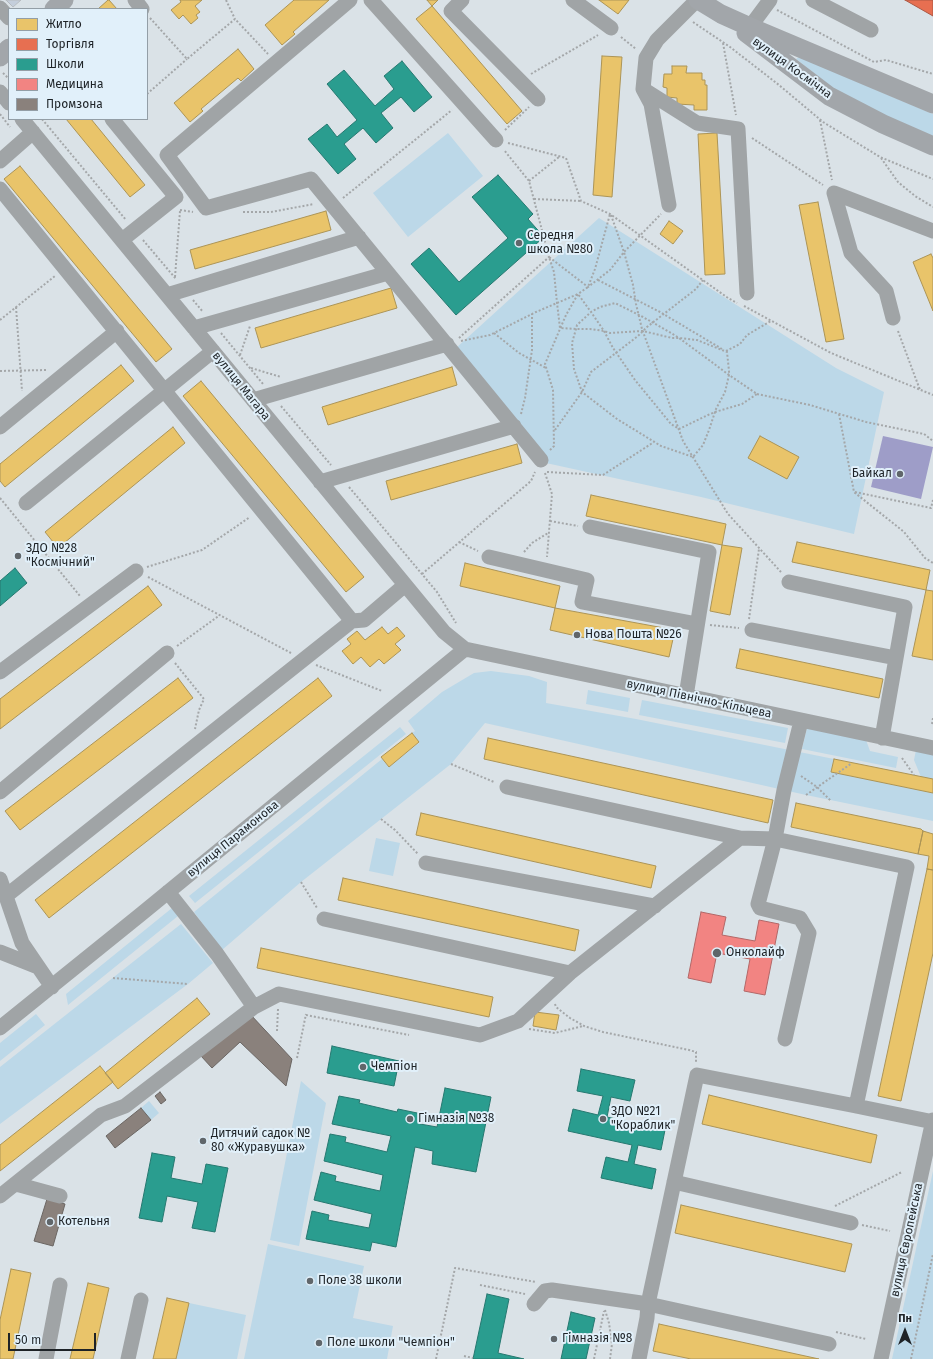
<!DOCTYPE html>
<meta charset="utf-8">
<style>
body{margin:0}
#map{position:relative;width:933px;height:1359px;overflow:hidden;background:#dae2e7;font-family:"Fira Sans",sans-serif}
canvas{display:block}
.legend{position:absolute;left:8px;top:8px;width:140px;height:112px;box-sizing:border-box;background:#e1f0fa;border:1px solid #939ea6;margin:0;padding:5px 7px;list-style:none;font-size:12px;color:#1e2327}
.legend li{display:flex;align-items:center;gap:8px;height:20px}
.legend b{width:20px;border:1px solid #939ea6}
.north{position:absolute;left:885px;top:1311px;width:40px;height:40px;-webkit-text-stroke:3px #e1f0fa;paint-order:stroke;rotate:0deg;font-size:11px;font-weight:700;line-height:16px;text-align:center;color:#1e2327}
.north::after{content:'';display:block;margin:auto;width:14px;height:18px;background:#1e2327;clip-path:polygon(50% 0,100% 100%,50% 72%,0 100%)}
.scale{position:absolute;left:8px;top:1333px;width:88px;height:18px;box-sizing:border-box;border:2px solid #1e2327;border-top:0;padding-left:5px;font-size:12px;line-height:14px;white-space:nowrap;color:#1e2327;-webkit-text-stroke:3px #e1f0fa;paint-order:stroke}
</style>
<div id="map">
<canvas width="933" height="1359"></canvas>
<ul class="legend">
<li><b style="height:11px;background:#e9c46a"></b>Житло</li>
<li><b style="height:11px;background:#e76f51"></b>Торгівля</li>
<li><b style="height:11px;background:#2a9d8f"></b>Школи</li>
<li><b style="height:11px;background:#f28482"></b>Медицина</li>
<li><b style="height:11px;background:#8a817c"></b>Промзона</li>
</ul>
<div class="north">Пн</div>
<div class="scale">50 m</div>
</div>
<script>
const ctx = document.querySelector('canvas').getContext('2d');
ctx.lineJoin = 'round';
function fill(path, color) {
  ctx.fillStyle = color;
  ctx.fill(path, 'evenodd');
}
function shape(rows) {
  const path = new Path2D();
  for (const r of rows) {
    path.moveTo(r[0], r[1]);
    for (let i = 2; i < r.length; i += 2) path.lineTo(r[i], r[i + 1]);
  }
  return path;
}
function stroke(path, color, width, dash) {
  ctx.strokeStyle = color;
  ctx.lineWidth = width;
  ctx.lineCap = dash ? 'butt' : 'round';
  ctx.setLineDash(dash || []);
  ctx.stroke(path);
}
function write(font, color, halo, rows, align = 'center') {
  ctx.font = font + ' "Fira Sans",sans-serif';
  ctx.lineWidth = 4;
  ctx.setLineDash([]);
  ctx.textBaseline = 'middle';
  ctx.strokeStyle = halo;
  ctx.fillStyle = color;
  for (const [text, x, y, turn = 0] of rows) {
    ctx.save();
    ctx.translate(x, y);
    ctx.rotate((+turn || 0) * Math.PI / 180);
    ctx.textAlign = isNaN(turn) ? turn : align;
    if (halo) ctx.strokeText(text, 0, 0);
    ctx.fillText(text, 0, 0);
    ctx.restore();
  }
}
fill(shape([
 [799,57,933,114,933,136,882,114,835,90,796,59],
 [448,133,483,176,408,237,373,193],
 [599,218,836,368,884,392,854,534,701,497,546,463,456,348],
 [491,671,529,676,547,682,546,703,636,719,834,759,831,772,933,793,933,821,806,795,485,723,451,764,301,882,222,950,194,912,382,759,389,767,419,743,412,733,415,731,408,721,442,692,474,673],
 [588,690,630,698,628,712,586,704],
 [642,700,788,728,785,743,639,715],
 [400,727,406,734,195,903,189,896],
 [807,728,866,740,870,751,898,757,896,768,802,749],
 [916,750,933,753,933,779,921,777,914,760],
 [376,838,400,843,393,876,369,871],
 [172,908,178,916,68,1005,66,994],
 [181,924,213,963,188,984,0,1124,0,1067],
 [36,1014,45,1025,0,1061,0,1043],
 [301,1081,326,1103,299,1246,270,1240],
 [149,1101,159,1113,151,1120,141,1108],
 [933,1171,933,1359,892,1359],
 [268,1244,364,1266,353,1318,393,1326,387,1359,244,1359],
 [189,1303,246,1315,237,1359,176,1359]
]), '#bcd8e8');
fill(shape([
 [883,436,933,447,921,499,871,487]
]), '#9e9dc8');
const homes = shape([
 [109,0,117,9,98,9,108,0,109,0],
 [180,0,202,0,195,6,200,12,196,15,198,18,191,24,183,15,179,19,171,10,181,2,180,0],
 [294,0,329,0,293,32,295,34,282,45,265,25,294,0],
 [427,0,438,0,432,6,427,0],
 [599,0,629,0,618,14,599,0],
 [432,6,522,111,507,124,416,19,432,6],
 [238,49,254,69,241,81,238,78,201,109,203,111,190,122,174,103,238,49],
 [602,56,622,57,612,197,593,195,602,56],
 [672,66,687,66,686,73,702,73,702,80,705,80,705,85,707,85,707,110,694,110,694,105,677,104,677,98,667,97,667,88,663,87,664,74,672,74,672,66],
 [66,119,91,119,145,185,130,197,66,119],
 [717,133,725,274,705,275,698,134,717,133],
 [20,166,172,349,156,362,4,179,20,166],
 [818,202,844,339,826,342,799,205,818,202],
 [326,211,331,230,195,269,190,250,326,211],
 [669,221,683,231,673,244,660,234,669,221],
 [931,254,933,258,933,311,913,262,931,254],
 [391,288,397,308,261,348,255,328,391,288],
 [121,365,134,381,5,487,0,481,0,464,121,365],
 [452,367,457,385,328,425,322,407,452,367],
 [201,381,364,577,346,592,183,396,201,381],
 [173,427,185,443,58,548,45,532,173,427],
 [760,436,799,457,787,479,748,458,760,436],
 [517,444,522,463,391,500,386,481,517,444],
 [591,495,726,524,722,545,586,516,591,495],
 [797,542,930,570,926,590,792,562,797,542],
 [722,545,742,548,730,615,710,611,722,545],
 [465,563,560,586,555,608,460,586,465,563],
 [148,586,162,605,0,729,0,699,148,586],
 [926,590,933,591,933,660,912,656,926,590],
 [555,608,675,630,669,657,550,630,555,608],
 [382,627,388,634,397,627,405,636,395,644,401,650,384,664,379,659,370,667,361,657,353,664,342,651,351,644,347,639,357,631,365,640,382,627],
 [740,649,883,679,879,698,736,668,740,649],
 [178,678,193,698,20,830,5,811,178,678],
 [318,678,332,696,49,918,35,900,318,678],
 [412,733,419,742,389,767,381,757,412,733],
 [488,738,773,800,768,823,484,759,488,738],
 [834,759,933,779,933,793,831,772,834,759],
 [796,803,921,829,923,831,918,854,791,827,796,803],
 [421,813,656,866,651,888,416,835,421,813],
 [923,831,933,834,933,870,927,869,929,856,918,854,923,831],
 [927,869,933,870,933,953,901,1101,878,1096,927,869],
 [343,878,579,930,575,951,338,900,343,878],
 [261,948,493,997,489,1017,257,968,261,948],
 [197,998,210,1014,118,1089,105,1073,197,998],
 [535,1012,559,1015,556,1030,533,1026,535,1012],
 [100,1066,113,1082,0,1171,0,1145,100,1066],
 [709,1095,877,1135,871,1163,702,1124,709,1095],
 [681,1205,852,1244,845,1272,675,1233,681,1205],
 [11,1269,31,1273,13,1359,0,1359,0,1320,11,1269],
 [88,1283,109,1288,93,1359,70,1359,88,1283],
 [167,1298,189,1303,176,1359,153,1359,167,1298],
 [659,1324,819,1359,691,1359,653,1351,659,1324]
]);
fill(homes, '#e9c46a');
stroke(homes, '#ac9456', 1);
const shops = shape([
 [905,0,933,0,933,16,905,0]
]);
fill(shops, '#e76f51');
stroke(shops, '#ab5844', 1);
const schools = shape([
 [402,61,432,97,414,112,401,97,381,113,393,128,376,143,363,128,344,144,356,159,338,174,308,139,327,124,337,137,357,120,327,84,344,70,375,106,394,89,384,76,402,61],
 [498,175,533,214,528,219,544,237,456,315,411,264,429,248,459,282,508,238,472,197,498,175],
 [15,568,27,583,0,606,0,581,15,568],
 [332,1046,399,1061,394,1086,327,1073,332,1046],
 [581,1069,635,1080,630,1101,611,1097,607,1117,665,1130,661,1150,638,1145,634,1164,656,1169,652,1189,601,1178,606,1157,628,1162,632,1145,568,1131,573,1109,598,1115,603,1096,577,1091,581,1069],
 [445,1088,491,1097,476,1172,432,1164,433,1151,415,1147,396,1247,372,1242,370,1251,306,1239,312,1211,329,1215,328,1220,369,1228,372,1214,314,1200,321,1172,336,1176,335,1181,380,1191,383,1175,324,1161,330,1134,346,1137,345,1142,387,1152,391,1136,332,1124,339,1096,360,1100,359,1103,397,1112,398,1109,422,1114,420,1124,437,1127,445,1088],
 [152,1153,175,1157,171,1178,202,1184,206,1164,228,1168,215,1232,192,1228,198,1202,167,1196,162,1222,139,1218,152,1153],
 [487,1294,509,1299,498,1353,524,1359,473,1359,487,1294],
 [571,1312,595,1318,586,1359,561,1359,571,1312]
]);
fill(schools, '#2a9d8f');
stroke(schools, '#267870', 1);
const health = shape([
 [701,912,726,917,722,935,755,941,759,920,779,924,765,995,744,991,750,959,717,953,711,983,688,978,701,912]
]);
fill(health, '#f28482');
stroke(health, '#b26767', 1);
const industry = shape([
 [250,1014,292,1059,286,1086,240,1042,212,1068,201,1056,250,1014],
 [160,1092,166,1100,161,1104,155,1096,160,1092],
 [141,1108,151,1120,115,1148,106,1136,141,1108],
 [47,1199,65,1204,53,1246,34,1241,47,1199]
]);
fill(industry, '#8a817c');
stroke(industry, '#6a6562', 1);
const building = shape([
 [6,0,21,0,13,7,6,0]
]);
fill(building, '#c4cedb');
stroke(building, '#b7bcc0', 1);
stroke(shape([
 [226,0,235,19],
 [777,10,874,62,886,60,933,74],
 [150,18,187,59,235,19,268,54],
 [693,22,730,47,779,85,823,122,880,157,933,179],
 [621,37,636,49],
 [723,43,736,115],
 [3,73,9,79],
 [531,74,598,35],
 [147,94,187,59],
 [0,114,10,127],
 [42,119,126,220],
 [820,120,832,180],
 [505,130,529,107],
 [752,138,823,185],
 [508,143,566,158,581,201,610,214,728,298,737,303],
 [881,158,898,182,915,196,933,207],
 [529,181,559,157],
 [343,198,452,110],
 [534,199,581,201],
 [180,210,193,212],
 [243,212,271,212,314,204],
 [611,215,624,252,633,285,636,304,642,329,683,441,728,514,781,572],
 [143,240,176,279],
 [175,277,180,211],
 [598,280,660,312,722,349],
 [193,300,203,312],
 [744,306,831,353,933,395],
 [16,307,22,391],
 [0,320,55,276],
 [898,331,920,390],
 [221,333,263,384],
 [494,333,519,353,546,368],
 [459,338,549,257,529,181,504,150],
 [461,341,490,335,536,312,578,294,591,312,602,328,604,331,613,348,635,380,671,424,679,429,708,415,715,412,742,404,757,394,732,377,729,375,713,363,679,338,671,333,643,317,615,303,600,307,591,312,577,325,576,329,572,343,574,369,582,392,617,419,661,446,693,457,703,445,709,430,716,409,725,392,729,375,729,371,727,352,697,340,679,338,672,338,643,331,610,333,604,331,590,329,576,329,560,328,557,303,554,272,549,257,588,287,610,270,624,252,661,214],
 [726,351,740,344,747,335,771,321],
 [240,355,250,326],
 [251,368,281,377],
 [0,371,47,370],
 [757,394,810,405,866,422,924,434,933,441],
 [281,406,331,465],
 [521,414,525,398,532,350,532,314],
 [839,414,854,492,904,532,925,558,933,563],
 [555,430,582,392,591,372,638,336,647,327,696,289,703,280],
 [550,450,554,446,553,390,545,364,566,315,578,294,588,287,595,269,610,214],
 [547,472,603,475,654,442],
 [545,473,552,494,547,557],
 [349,487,437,592,456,623],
 [855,492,931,508,933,500],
 [0,498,80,596],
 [550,521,578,526],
 [459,542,478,551],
 [524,552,532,543,548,533],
 [147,567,202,550,250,517],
 [422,574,531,481,535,472],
 [148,577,291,653],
 [749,619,759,549],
 [710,625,739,628],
 [177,646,220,615],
 [175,663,204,699,199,710,195,729],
 [316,665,382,691],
 [932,724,933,718],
 [902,758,914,775],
 [451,764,494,782],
 [801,776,817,787,831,801],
 [806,795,852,763],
 [381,819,395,830,418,854],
 [301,882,317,908],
 [113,978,188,984],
 [555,1004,556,1007,570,1018,584,1026,603,1032,689,1050,696,1052,696,1062],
 [306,1015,409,1035],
 [529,1029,555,1033,583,1026],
 [277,1031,278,1009],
 [297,1058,306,1014],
 [835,1206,902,1172],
 [862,1225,890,1231],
 [480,1285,525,1294],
 [605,1310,609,1323,612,1344,610,1359],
 [836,1332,866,1339],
 [464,1356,473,1358],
 [436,1359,455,1268,536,1282],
 [594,1359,604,1311],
 [911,1359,933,1254]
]), '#a4a7a9', 2, [2, 2]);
stroke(shape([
 [135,0,142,9],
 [350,0,167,155,206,208,311,179,541,460],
 [371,0,496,140],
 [462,0,451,11,538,99],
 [573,0,611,28],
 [813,0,871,30],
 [0,8,9,18],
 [750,27,770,0],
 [643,89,697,123,738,129,747,293],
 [0,92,9,103],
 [22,119,444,632,465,649,933,748],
 [112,119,176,197,122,240],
 [0,161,33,132],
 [0,189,352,621],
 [669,205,651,104,643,89,646,58,657,40,697,0],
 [167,295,359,237],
 [893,318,886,291,851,253,834,193,933,231],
 [194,328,388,273],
 [253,400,447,344],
 [0,427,117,331],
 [320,482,514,426],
 [26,503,213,351],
 [590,527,709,552,686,696],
 [489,557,587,580,582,602,697,624],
 [789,582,905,607,882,738],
 [752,630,896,658],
 [0,672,136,571],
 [507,787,740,838],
 [0,792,167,653],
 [426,863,655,906],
 [0,879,22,943,52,987],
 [0,892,6,896,352,621,364,620,405,585],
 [168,892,217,954,254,1007,279,994,480,1035,518,1021,570,973,740,838,775,839,907,867,856,1106],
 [324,919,570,973],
 [0,952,38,967],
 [0,1028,140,915,465,649],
 [785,1039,809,933,800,918,760,908,758,904,775,839,784,790,801,721],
 [674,1182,851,1223],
 [16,1184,60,1196],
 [0,1196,101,1115,125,1106,254,1007],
 [534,1304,545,1291,552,1290,648,1304,697,1075,856,1106,933,1122],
 [46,1359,60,1285],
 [128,1359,141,1300],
 [639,1359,647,1318,648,1304,829,1344],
 [881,1359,933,1120]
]), '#a0a4a6', 15);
stroke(shape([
 [698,0,721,14,750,27,933,104],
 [54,9,64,0],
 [746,33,829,96,883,124,933,146],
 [0,57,9,48]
]), '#a2a6aa', 19);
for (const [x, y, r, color] of [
 [519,243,4,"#60666a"],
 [900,474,4,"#60666a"],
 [18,556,4,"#60666a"],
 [577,635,4,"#60666a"],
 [717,953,5,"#60666a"],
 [363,1067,4,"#60666a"],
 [410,1119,4,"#60666a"],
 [603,1119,4,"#60666a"],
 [203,1141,4,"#60666a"],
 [50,1222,4,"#60666a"],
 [310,1281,4,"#60666a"],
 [554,1339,4,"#60666a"],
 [319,1343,4,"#60666a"]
]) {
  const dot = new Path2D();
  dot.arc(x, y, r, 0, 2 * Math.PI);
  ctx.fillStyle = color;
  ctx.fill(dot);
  stroke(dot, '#e1f0fa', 1.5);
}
write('12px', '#1e2327', '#e1f0fa', [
 ["вулиця Космічна",792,68,36],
 ["вулиця Магара",241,386,51],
 ["вулиця Північно-Кільцева",699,699,12],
 ["вулиця Парамонова",233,839,-39],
 ["вулиця Європейська",907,1240,-78]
]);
write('12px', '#1e2327', '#e1f0fa', [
 ["Середня",527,236],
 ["школа №80",527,250],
 ["Байкал",892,474,"right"],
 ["ЗДО №28",26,549],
 ["\"Космічний\"",26,563],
 ["Нова Пошта №26",585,635],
 ["Онколайф",726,953],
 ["Чемпіон",371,1067],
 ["ЗДО №21",611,1112],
 ["\"Кораблик\"",611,1126],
 ["Гімназія №38",418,1119],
 ["Дитячий садок №",211,1134],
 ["80 «Журавушка»",211,1148],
 ["Котельня",58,1222],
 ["Поле 38 школи",318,1281],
 ["Гімназія №8",562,1339],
 ["Поле школи \"Чемпіон\"",327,1343]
], 'left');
</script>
